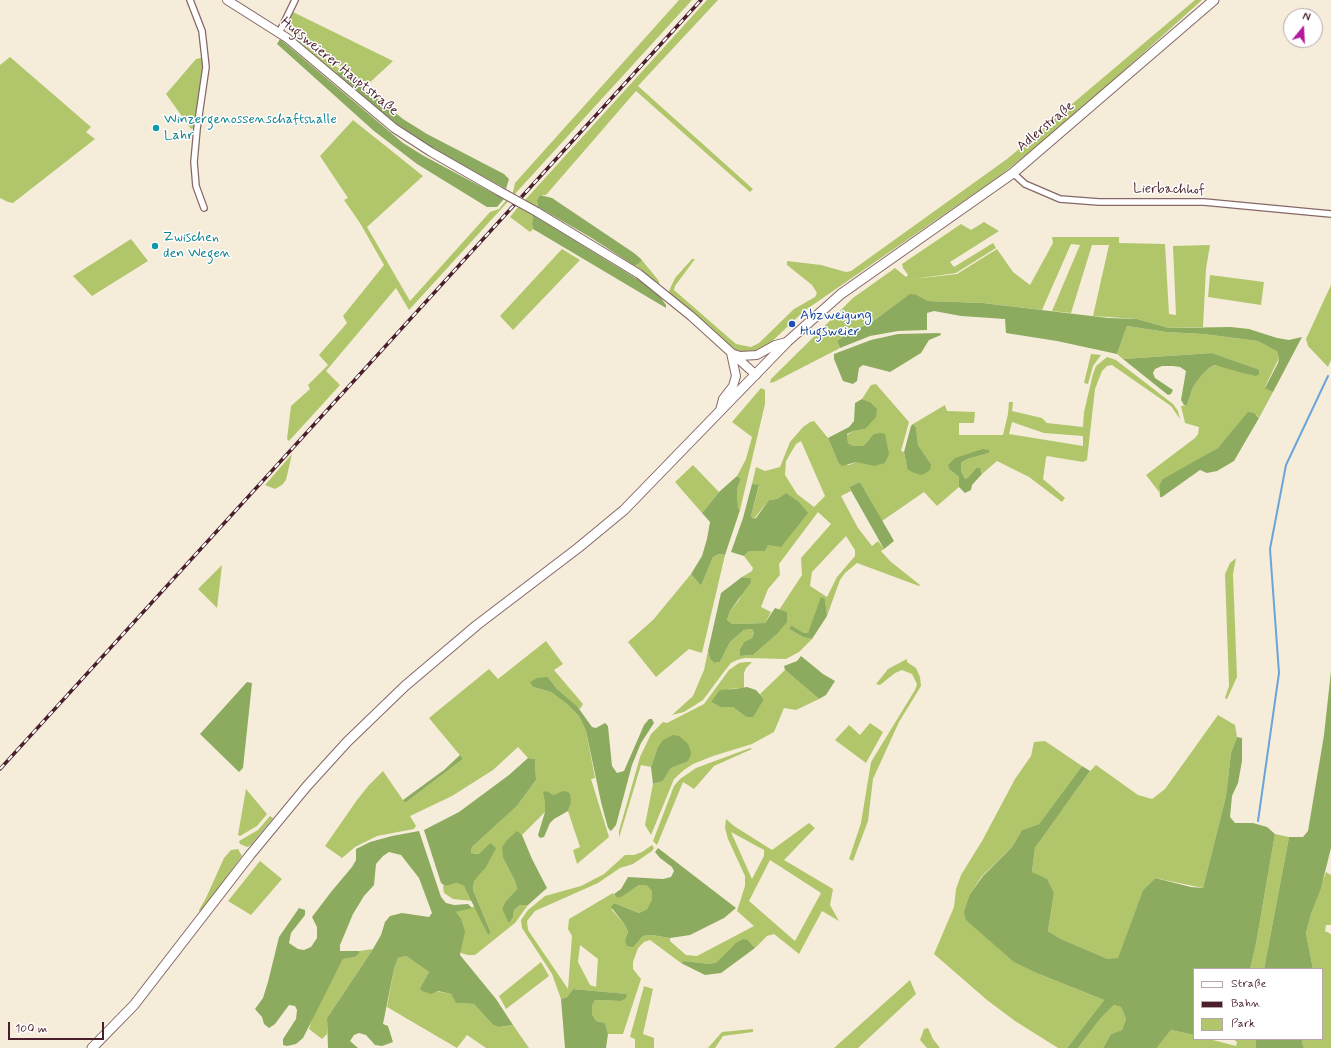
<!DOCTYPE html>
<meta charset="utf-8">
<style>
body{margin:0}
#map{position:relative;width:1331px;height:1048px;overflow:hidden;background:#f5edda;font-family:Mynerve,sans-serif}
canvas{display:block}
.legend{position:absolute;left:1193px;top:968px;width:130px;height:72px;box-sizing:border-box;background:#fff;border:1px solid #b7a5aa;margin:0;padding:5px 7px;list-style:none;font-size:12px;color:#4a1f2b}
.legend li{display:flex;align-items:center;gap:8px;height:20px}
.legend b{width:20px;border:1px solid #b7a5aa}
.north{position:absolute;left:1283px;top:8px;width:40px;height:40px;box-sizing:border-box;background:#fff;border:1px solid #b7a5aa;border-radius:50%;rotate:18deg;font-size:11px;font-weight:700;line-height:16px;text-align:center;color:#4a1f2b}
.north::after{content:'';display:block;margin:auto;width:14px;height:18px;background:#b5179e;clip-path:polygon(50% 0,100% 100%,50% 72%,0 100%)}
.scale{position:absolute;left:8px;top:1022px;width:96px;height:18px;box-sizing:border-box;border:2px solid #4a1f2b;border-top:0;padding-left:5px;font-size:12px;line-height:14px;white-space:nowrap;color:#4a1f2b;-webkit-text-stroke:3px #fff;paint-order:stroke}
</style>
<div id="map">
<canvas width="1331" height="1048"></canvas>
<ul class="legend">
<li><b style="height:5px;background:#fff"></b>Straße</li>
<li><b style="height:5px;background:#4a1f2b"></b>Bahn</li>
<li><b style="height:11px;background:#b1c66b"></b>Park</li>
</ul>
<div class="north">N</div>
<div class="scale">100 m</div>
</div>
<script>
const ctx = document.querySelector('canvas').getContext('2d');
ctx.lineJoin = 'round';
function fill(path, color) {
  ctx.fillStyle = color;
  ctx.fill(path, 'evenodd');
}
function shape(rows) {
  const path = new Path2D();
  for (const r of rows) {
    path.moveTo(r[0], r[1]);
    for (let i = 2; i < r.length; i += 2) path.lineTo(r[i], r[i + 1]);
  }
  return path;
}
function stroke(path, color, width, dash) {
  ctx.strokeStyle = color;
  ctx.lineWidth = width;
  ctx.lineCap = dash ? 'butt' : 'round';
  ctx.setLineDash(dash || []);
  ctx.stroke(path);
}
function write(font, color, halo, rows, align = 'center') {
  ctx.font = font + ' Mynerve,sans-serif';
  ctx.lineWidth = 3;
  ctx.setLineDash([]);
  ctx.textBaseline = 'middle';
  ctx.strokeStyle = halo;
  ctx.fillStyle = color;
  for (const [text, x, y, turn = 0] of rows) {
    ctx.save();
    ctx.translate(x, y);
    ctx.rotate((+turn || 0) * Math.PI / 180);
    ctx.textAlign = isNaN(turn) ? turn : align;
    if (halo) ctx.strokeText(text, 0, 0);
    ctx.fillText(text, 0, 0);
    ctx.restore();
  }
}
fill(shape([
 [679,0,692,0,409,310,396,288,326,371,340,385,289,441,287,439,291,406,310,389,308,385,328,365,319,355,347,323,343,316,384,265,360,223,344,200,348,198,320,156,353,120,423,176,367,227,410,301,490,212,499,209,513,192,515,183],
 [707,0,718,0,638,86,753,189,750,192,636,91,546,195,540,195,537,200,538,207,525,200],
 [1195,0,1202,0,1075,115,1031,151,997,178,804,311,764,349,751,352,740,352,732,348,671,295,669,291,675,278,692,259,695,259,675,286,674,290,736,344,751,347,759,343,794,309,815,297,817,293,812,285,787,265,787,261,821,265,846,272,851,271,1007,159],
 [293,12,393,61,366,86,326,55,286,28],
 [287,33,340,69,336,74,286,35],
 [10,57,91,127,86,132,95,139,13,203,8,202,0,198,0,65],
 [201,58,203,58,204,74,194,128,191,129,166,94,196,59],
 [518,207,533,215,532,224,533,229,530,232,510,217],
 [984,222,999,231,950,262,954,267,993,243,996,248,956,273,914,279,957,274,997,249,1013,272,1030,285,1053,243,1052,237,1119,237,1119,243,1165,244,1169,314,1176,315,1173,246,1210,245,1206,269,1203,327,1169,328,1137,319,1093,316,1109,245,1092,245,1071,313,1052,311,1080,245,1071,244,1042,310,983,303,928,301,917,295,905,298,874,320,845,335,837,341,840,348,774,382,770,383,771,379,853,298,895,268,906,277,908,275,903,268,902,264,961,224,971,230],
 [131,239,148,261,92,296,73,276],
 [562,249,580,260,513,330,500,316],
 [641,259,659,281,659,284,635,266,641,262],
 [1210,275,1264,282,1261,305,1208,297],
 [1331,285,1331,360,1328,367,1308,346,1306,339],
 [1127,326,1166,332,1203,334,1258,341,1277,350,1279,358,1265,387,1273,392,1259,418,1257,415,1233,432,1218,448,1159,486,1159,492,1146,475,1195,438,1198,434,1199,427,1185,423,1181,406,1187,405,1193,387,1201,376,1209,368,1216,365,1259,370,1212,353,1123,359,1117,354],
 [1091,354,1101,355,1093,366,1088,384,1084,383],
 [1107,357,1116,360,1173,404,1178,411,1180,419,1171,406,1112,365,1107,366,1102,371,1095,389,1087,460,1083,462,1047,456,1046,458,1043,479,1065,498,1062,502,1029,477,997,461,982,474,981,470,976,468,968,479,965,479,961,471,961,463,967,459,989,453,970,453,950,470,959,477,959,487,937,506,924,492,882,521,860,482,849,487,851,491,841,496,858,528,872,546,878,541,884,549,881,551,890,561,920,585,919,586,857,563,845,573,840,580,827,616,825,599,808,633,804,633,791,625,789,629,803,637,812,639,799,652,786,659,745,658,737,660,731,663,723,673,703,700,684,712,672,715,693,696,704,670,708,651,710,659,714,663,720,662,730,642,744,630,752,629,754,633,752,638,744,642,740,649,740,656,753,655,776,635,787,612,779,610,802,575,801,558,831,524,818,512,779,564,780,575,768,589,761,607,771,612,765,623,732,624,727,620,730,611,739,600,750,578,742,577,752,571,753,568,744,556,749,551,765,551,786,493,777,499,769,500,753,520,751,516,759,486,752,484,756,467,765,471,780,467,790,442,803,427,810,422,814,421,828,438,838,462,849,465,856,462,862,462,874,466,869,439,863,446,853,446,848,443,847,435,853,431,865,429,870,402,862,399,871,385,876,384,909,422,901,451,904,452,907,469,931,464,918,445,916,427,913,424,945,405,947,411,975,412,974,423,959,423,959,435,1003,435,1008,414,1009,402,1013,402,1012,411,1042,418,1047,423,1083,427,1084,412,1093,374,1096,366],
 [1012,422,1044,433,1083,436,1083,446,1009,434],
 [801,441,825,496,814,507,797,494,785,475,786,461,796,444],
 [846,536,855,550,855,556,837,577,827,597,810,586,812,572],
 [761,388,765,390,765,404,740,510,738,508,737,489,741,479,737,476,746,459,752,437,732,422],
 [292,454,286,480,282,485,275,489,265,485],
 [693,465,719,492,702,513,675,482],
 [719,554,725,555,702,653,689,649,656,677,628,642,653,620,691,574,701,586,713,557],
 [1236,558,1233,574,1237,677,1227,699,1225,698,1229,686,1225,574,1230,563],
 [222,565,217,608,198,589],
 [546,641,563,664,554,670,583,704,580,709,557,689,548,677,533,687,551,692,567,704,579,716,586,731,595,778,591,779,609,837,577,864,573,850,580,847,568,811,571,803,558,795,554,795,547,791,545,812,522,835,517,832,503,858,515,881,517,889,505,902,502,909,505,914,513,917,514,910,520,905,528,905,515,923,475,955,468,955,461,953,456,912,476,906,488,935,491,933,473,890,474,880,480,874,490,843,480,854,471,853,472,847,517,806,536,780,535,759,528,758,518,747,493,770,452,796,410,816,416,826,414,829,377,836,355,847,342,858,325,846,357,800,369,785,383,771,405,803,463,759,429,718,489,669,498,679],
 [907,659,907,662,916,668,920,677,921,686,899,722,873,779,868,821,853,861,849,859,861,823,871,762,915,690,917,684,912,674,902,670,895,673,880,685,876,684,888,669],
 [746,662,752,662,746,668,744,673,744,688,729,689,711,702,720,707,733,707,746,717,764,699,760,694,785,670,819,699,796,710,784,708,774,732,752,744,713,756,693,764,684,770,674,779,651,835,645,825,653,784,663,781,671,768,687,762,657,749,651,767,641,765,619,838,619,831,640,757,651,734,663,722,667,723,704,704,729,670,739,663],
 [1218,715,1235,725,1237,737,1231,753,1226,796,1203,888,1155,878,1143,890,1118,959,1108,959,1061,939,1048,931,1054,893,1032,872,1035,848,1090,771,1096,765,1138,795,1152,799,1165,789],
 [870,723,883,732,866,763,835,740,849,725,860,735],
 [1045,741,1082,766,1039,824,1022,830,1012,847,982,876,970,894,966,920,1039,974,1104,1000,1067,1048,1058,1048,1015,1021,987,1000,934,954,954,907,956,889,961,875,982,841,1015,779,1031,756,1034,742],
 [750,748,752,749,714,766,694,789,683,782,657,845,653,841,674,786,680,779,696,768],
 [246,789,267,814,257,826,240,836,238,835],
 [270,816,273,818,251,845,247,847,240,844,239,841,258,830],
 [726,819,734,826,772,850,809,823,815,828,784,860,833,889,830,905,839,921,822,911,799,954,774,934,767,936,755,948,748,940,717,962,710,964,684,961,681,963,650,940,644,942,638,948,633,962,633,969,641,979,623,1034,608,1034,605,1023,596,1021,592,1014,592,1006,595,1000,621,1001,626,994,573,989,567,997,561,999,552,974,522,928,521,920,528,910,545,896,581,886,604,874,625,855,634,855,642,852,652,845,654,848,652,851,633,864,620,868,598,883,535,911,527,921,528,930,568,989,572,936,568,929,569,919,613,893,617,898,639,885,646,885,652,891,652,899,647,909,639,913,614,903,612,910,625,925,628,932,625,940,638,941,643,936,652,935,670,938,670,941,686,955,697,956,754,926,737,911,745,886,745,876,728,839,725,828],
 [731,832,764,850,764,856,752,879],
 [770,860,821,893,795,941,749,901],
 [580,945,598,959,596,987,590,985,578,962],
 [1275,834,1289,837,1264,969,1250,969,1256,944],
 [238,849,242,856,200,913,199,910,206,898,224,858,231,850],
 [260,861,282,879,251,915,228,901],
 [1326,872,1331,875,1331,925,1326,925,1325,931,1331,934,1331,1048,1306,1048,1303,1047,1302,1039,1322,1039,1322,969,1313,969,1306,933,1311,914],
 [457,883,464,886,473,901,453,899,444,893,443,886],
 [373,949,327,1018,327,1034,322,1039,309,1029,313,1016,343,959,355,957,359,954,359,951],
 [406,956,429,972,420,988,451,994,457,1003,474,1004,493,1025,500,1027,513,1025,529,1048,486,1048,467,1035,457,1048,387,1007,394,969,398,958],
 [541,962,549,976,506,1009,499,996],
 [910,980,916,994,858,1048,834,1048],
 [644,986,653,989,643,1034,654,1038,654,1048,635,1048,635,1039,630,1037],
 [1114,1005,1121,1007,1126,1019,1122,1030,1111,1034,1103,1048,1078,1048,1100,1019],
 [928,1028,933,1039,940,1048,927,1048,920,1040,924,1029],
 [753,1029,753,1032,723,1036,715,1048,708,1048,722,1032],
 [1171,1030,1194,1035,1194,1039,1209,1039,1236,1046,1237,1042,1233,1039,1256,1039,1256,1048,1157,1048]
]), '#b1c66b');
fill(shape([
 [280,39,403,143,424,156,504,199,497,207,487,207,417,164,374,131,286,52,277,44],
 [340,69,403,119,427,134,504,174,509,179,506,189,442,154,389,119,336,74],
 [540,195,552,198,634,253,641,259,641,262,635,266,590,237,538,207,537,200],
 [533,215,642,282,658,294,666,305,666,308,533,229,532,224],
 [910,294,917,295,928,301,983,303,1108,318,1137,319,1169,328,1231,327,1249,329,1277,338,1289,340,1302,337,1273,392,1265,388,1278,363,1279,358,1277,351,1258,341,1203,334,1166,332,1127,326,1117,354,1057,341,1006,333,1005,319,961,316,934,311,927,313,927,330,898,331,870,336,840,348,837,341,845,335,873,321],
 [940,333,941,335,929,340,921,353,890,372,863,365,859,368,857,381,853,384,843,381,834,359,834,354,871,340,898,334],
 [1212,353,1257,369,1259,370,1259,374,1256,376,1239,372,1215,365,1209,368,1201,376,1193,387,1187,405,1184,405,1181,400,1186,371,1180,367,1173,366,1162,366,1155,369,1153,373,1155,378,1173,390,1171,394,1168,395,1123,359],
 [862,399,870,402,877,409,876,417,865,429,853,431,847,434,848,443,853,446,863,446,874,434,881,433,885,434,889,454,885,463,874,466,856,462,842,466,838,462,828,438,849,427,854,421,855,403],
 [1248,412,1254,413,1259,418,1234,461,1217,471,1207,473,1200,470,1162,497,1160,497,1159,486,1163,479,1218,448],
 [913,424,916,427,918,445,931,464,930,470,922,475,914,473,907,469,906,462,904,452,911,426],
 [983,449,989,450,989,453,967,459,961,463,961,471,965,479,968,478,976,468,980,468,982,474,972,485,971,490,965,493,959,487,959,477,950,470,948,465,955,458],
 [737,476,741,479,737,489,738,508,740,510,725,555,719,554,713,557,701,586,691,574,702,556,707,539,710,522,702,513,719,492],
 [860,482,894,541,884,549,849,487],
 [752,484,759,485,751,516,753,519,756,518,769,500,777,499,786,493,799,502,808,513,781,547,768,545,765,551,749,551,744,556,731,552,743,518],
 [742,577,750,578,751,582,730,611,727,620,732,624,765,623,775,608,787,612,787,622,776,635,753,655,740,656,740,649,744,642,752,638,754,633,752,629,744,630,730,642,720,662,714,663,710,659,708,651,721,593],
 [821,597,825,599,827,616,812,639,803,637,789,629,791,625,804,633,808,633],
 [801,656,823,674,835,681,826,695,819,699,785,670,784,666,797,661],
 [1331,671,1331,848,1321,888,1311,914,1306,933,1313,969,1264,969,1289,837,1303,837,1308,831,1324,735],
 [548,677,557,689,577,706,592,727,596,728,605,723,608,726,612,766,617,773,624,771,644,725,649,719,652,719,654,723,641,743,632,765,616,825,611,831,608,828,601,802,586,731,579,716,567,704,551,692,533,687,530,682,537,678],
 [247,682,252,683,243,768,239,772,200,734],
 [747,687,756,690,764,699,753,717,746,717,733,707,720,707,711,702,720,690,735,689],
 [673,735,679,736,688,744,691,752,690,757,687,762,671,768,663,781,653,784,651,767,657,749,663,740],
 [1237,737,1242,738,1242,761,1238,783,1232,796,1230,817,1235,823,1253,823,1267,827,1275,834,1256,944,1250,969,1194,969,1194,1035,1171,1030,1157,1048,1103,1048,1111,1034,1122,1030,1126,1019,1121,1007,1114,1005,1100,1019,1078,1048,1067,1048,1104,1000,1039,974,1014,962,966,920,964,912,970,894,983,876,1012,847,1022,830,1039,824,1082,766,1090,771,1035,848,1032,872,1047,879,1054,893,1048,931,1061,939,1108,959,1118,958,1143,890,1155,878,1191,887,1203,888,1226,796,1231,753],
 [460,755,463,759,405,803,403,800,444,770],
 [528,758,535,759,536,780,517,806,472,847,471,853,479,854,490,843,496,848,486,867,474,881,473,890,491,933,488,935,464,886,457,883,445,886,441,883,424,830,459,812,509,775],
 [547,791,554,795,563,791,568,792,570,794,571,803,568,811,554,819,550,823,544,837,540,838,538,835,545,812,545,801,543,792],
 [419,831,441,897,446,903,454,905,468,904,472,908,456,912,461,919,465,931,460,955,496,999,513,1025,499,1027,493,1025,474,1004,456,1003,451,994,438,991,431,994,422,991,420,988,429,972,406,956,398,958,394,969,383,1024,388,1026,393,1042,382,1046,375,1045,366,1035,359,1033,354,1035,350,1041,358,1048,328,1048,327,1018,373,949,381,935,385,922,390,916,402,913,429,917,432,913,419,878,401,855,389,852,383,856,376,864,374,885,364,896,353,914,340,945,340,951,359,951,359,954,355,957,343,959,303,1038,296,1044,287,1046,283,1045,283,1039,296,1019,297,1010,295,1006,289,1005,275,1024,269,1028,264,1024,262,1017,255,1009,263,998,268,982,279,937,299,908,305,910,305,915,291,933,289,943,298,949,304,950,311,947,317,938,317,927,312,917,331,892,352,867,356,860,356,849,370,842,392,836],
 [517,831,522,835,532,859,547,888,528,905,520,905,514,910,513,917,509,923,502,909,505,902,517,889,515,881,503,858,502,847,508,839],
 [658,848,736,908,724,918,690,935,670,938,652,935,643,936,633,947,627,946,625,940,628,932,625,925,611,907,614,903,639,913,647,909,652,899,652,891,646,885,639,885,621,897,617,898,614,894,621,889,628,877,663,879,671,877,674,871,672,867,660,858,655,852],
 [743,939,748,940,755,948,721,973,705,975,681,963,684,961,710,964,717,962,736,943],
 [573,989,627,994,626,998,621,1001,595,1000,592,1006,592,1014,596,1021,605,1023,608,1034,606,1048,565,1048,561,999,567,997],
 [1256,1039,1302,1039,1303,1047,1306,1048,1256,1048]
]), '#8cab5f');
stroke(shape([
 [1258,821,1279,673,1270,549,1286,465,1328,376]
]), '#6aa5da', 2);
const street = shape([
 [190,0,202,31,206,67,197,129,194,162,196,186,204,208],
 [279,33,295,0],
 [1013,173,1025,184,1060,199,1099,202,1204,202,1331,214]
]);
const secondary = shape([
 [227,0,287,38,394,128,431,152,499,191],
 [537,212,639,274,691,316,756,375],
 [734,354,740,356,757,355,775,345,787,342],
 [720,411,723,399,733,386,736,376,731,353]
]);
const primary = shape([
 [92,1048,134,1005,250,855,307,786,347,742,405,686,477,625,578,548,624,510,787,342,841,294,1013,173,1214,0]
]);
stroke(street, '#866768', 8);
stroke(secondary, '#866768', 10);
stroke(primary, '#866768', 11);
stroke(street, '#fff', 5.5);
stroke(secondary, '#fff', 8);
stroke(primary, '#fff', 9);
const rail = shape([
 [0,769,701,0]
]);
stroke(rail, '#4a1f2b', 3.5);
stroke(rail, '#fff', 2, [6]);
const secondaryBridge = shape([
 [499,191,537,212]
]);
stroke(secondaryBridge, '#866768', 10, []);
stroke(secondaryBridge, '#fff', 8);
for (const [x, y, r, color] of [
 [156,128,4,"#0f9aa8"],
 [155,246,4,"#0f9aa8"],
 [792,324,4,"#1a4fb4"]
]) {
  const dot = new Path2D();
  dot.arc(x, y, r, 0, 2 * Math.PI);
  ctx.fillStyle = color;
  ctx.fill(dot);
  stroke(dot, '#fff', 1.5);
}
write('14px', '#4a1f2b', '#fff', [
 ["Hugsweierer Hauptstraße",339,67,39],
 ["Adlerstraße",1046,127,-40],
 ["Lierbachhof",1169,190,1]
]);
write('14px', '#0d838f', '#fff', [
 ["Winzergenossenschaftshalle",164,120],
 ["Lahr",164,136],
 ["Zwischen",163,238],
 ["den Wegen",163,254]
], 'left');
write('14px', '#164399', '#fff', [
 ["Abzweigung",800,316],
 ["Hugsweier",800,332]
], 'left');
</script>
